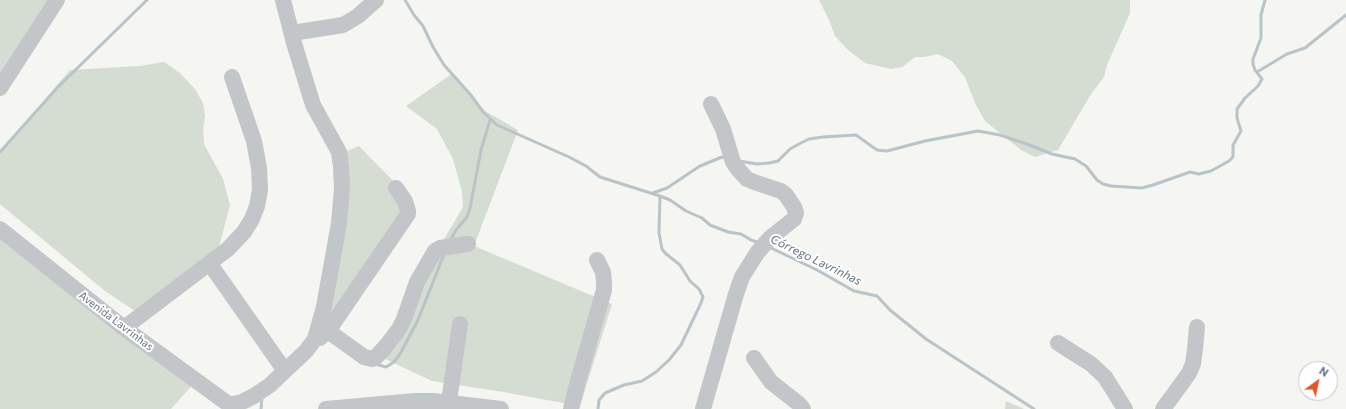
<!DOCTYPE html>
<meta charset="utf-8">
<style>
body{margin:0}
#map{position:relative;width:1346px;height:409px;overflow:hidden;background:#f5f5f1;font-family:Commissioner,sans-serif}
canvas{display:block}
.north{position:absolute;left:1298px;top:361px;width:40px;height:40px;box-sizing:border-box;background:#fff;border:1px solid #c1c7cd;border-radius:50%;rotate:33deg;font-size:11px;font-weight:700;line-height:16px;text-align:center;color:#647482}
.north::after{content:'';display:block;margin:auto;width:14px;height:18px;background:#e15725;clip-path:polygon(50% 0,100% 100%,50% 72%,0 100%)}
</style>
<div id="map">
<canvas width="1346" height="409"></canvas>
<div class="north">N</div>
</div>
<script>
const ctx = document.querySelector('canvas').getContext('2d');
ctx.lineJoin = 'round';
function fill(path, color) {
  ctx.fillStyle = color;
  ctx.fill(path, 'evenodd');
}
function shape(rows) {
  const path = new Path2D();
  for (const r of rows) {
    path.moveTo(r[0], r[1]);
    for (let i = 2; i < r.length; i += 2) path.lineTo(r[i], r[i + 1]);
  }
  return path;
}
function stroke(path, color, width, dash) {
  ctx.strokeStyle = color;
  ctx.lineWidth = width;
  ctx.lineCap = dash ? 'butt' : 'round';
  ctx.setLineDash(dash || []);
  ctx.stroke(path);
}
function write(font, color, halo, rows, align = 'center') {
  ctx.font = font + ' Commissioner,sans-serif';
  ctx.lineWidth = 4;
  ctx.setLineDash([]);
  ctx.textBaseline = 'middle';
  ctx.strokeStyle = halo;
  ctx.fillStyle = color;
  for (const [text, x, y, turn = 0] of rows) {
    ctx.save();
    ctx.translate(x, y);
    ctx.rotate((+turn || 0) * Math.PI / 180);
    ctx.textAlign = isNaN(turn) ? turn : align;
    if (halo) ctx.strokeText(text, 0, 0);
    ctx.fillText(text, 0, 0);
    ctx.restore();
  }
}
fill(shape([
 [0,0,54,0,0,80],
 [819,0,1130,0,1130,13,1107,65,1104,77,1091,94,1058,150,1035,157,1021,150,985,121,975,103,965,77,952,61,938,54,924,57,915,57,902,67,891,69,865,63,848,50,835,36,829,20],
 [164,62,180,73,195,89,203,103,205,116,203,129,204,144,223,179,230,205,219,247,135,311,105,291,0,204,0,152,18,131,37,113,57,85,70,70,140,66],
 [453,73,478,107,518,130,474,246,612,304,580,406,503,392,432,381,383,358,437,251,463,207,462,192,453,159,437,129,406,106],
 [359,146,398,186,403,213,328,324,342,153],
 [0,227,196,381,171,409,0,409],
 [1006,401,1024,409,1005,409]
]), '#d5dcd2');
stroke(shape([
 [405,0,414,15,423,26,433,47,444,65,470,94,484,113,497,125,569,157,586,166,600,177,660,196,670,200,686,211,702,218,710,225,728,232,741,234,751,240,760,243],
 [1257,72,1287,54,1305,48,1346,15],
 [0,152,57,88,147,0],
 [739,161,757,164,769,163,778,161,790,149,799,144,809,139,823,137,856,135,877,150,887,151,925,141,978,131,1000,135,1027,144,1052,154,1075,159,1086,166,1097,180,1103,184,1111,186,1142,188,1153,185,1190,172,1199,174,1211,171,1229,161,1233,157,1233,145,1241,131,1237,118,1237,109,1245,98,1258,86,1262,79,1255,70,1253,64,1253,59,1261,38,1261,15,1265,0],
 [653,193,667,188,700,166,722,157,726,158],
 [450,241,456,230,467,217,470,208,481,150,490,120],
 [769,247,817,270,854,291,877,296,890,310,926,339,1034,409],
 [375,364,386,367,394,362,400,354,418,320,445,252],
 [261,409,262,397],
 [598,409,599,400,605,393,624,385,642,381,656,372,669,360,681,345,701,303,703,297,699,289,690,281,680,265,665,253,662,249,659,233,660,196]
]), '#b9c4c8', 3);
stroke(shape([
 [292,33,343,25,358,16,376,0],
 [0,88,57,0],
 [0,229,124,328,235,409],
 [210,264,285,371],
 [124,328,228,249,244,232,252,219,257,206,260,190,259,168,254,141,232,77],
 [328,331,364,357,372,359,376,357,386,346,399,329,404,319,417,282,435,251,440,248,468,244],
 [320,338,328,331,408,214,408,211,405,201,396,188],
 [1058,343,1091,364,1105,377,1125,409],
 [754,358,771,382,799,404,803,409],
 [449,402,460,324],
 [229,405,242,402,254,396,270,385,306,351,315,339,324,307,339,223,342,189,341,167,339,152,313,105,294,43,283,0],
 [326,409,415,401,433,401,501,409],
 [571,409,578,381,604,290,604,282,603,272,597,260],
 [703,409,736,294,742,277,757,253,770,238,794,219,796,213,794,207,786,195,781,191,754,182,747,179,737,168,733,162,723,129,711,104],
 [1163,409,1182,383,1189,373,1193,364,1195,349,1197,327]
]), '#c2c6c9', 16);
write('11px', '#647482', '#fff', [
 ["Avenida Lavrinhas",116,321,37]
]);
write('italic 12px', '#5f767f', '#fff', [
 ["Córrego Lavrinhas",816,260,26]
]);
</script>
